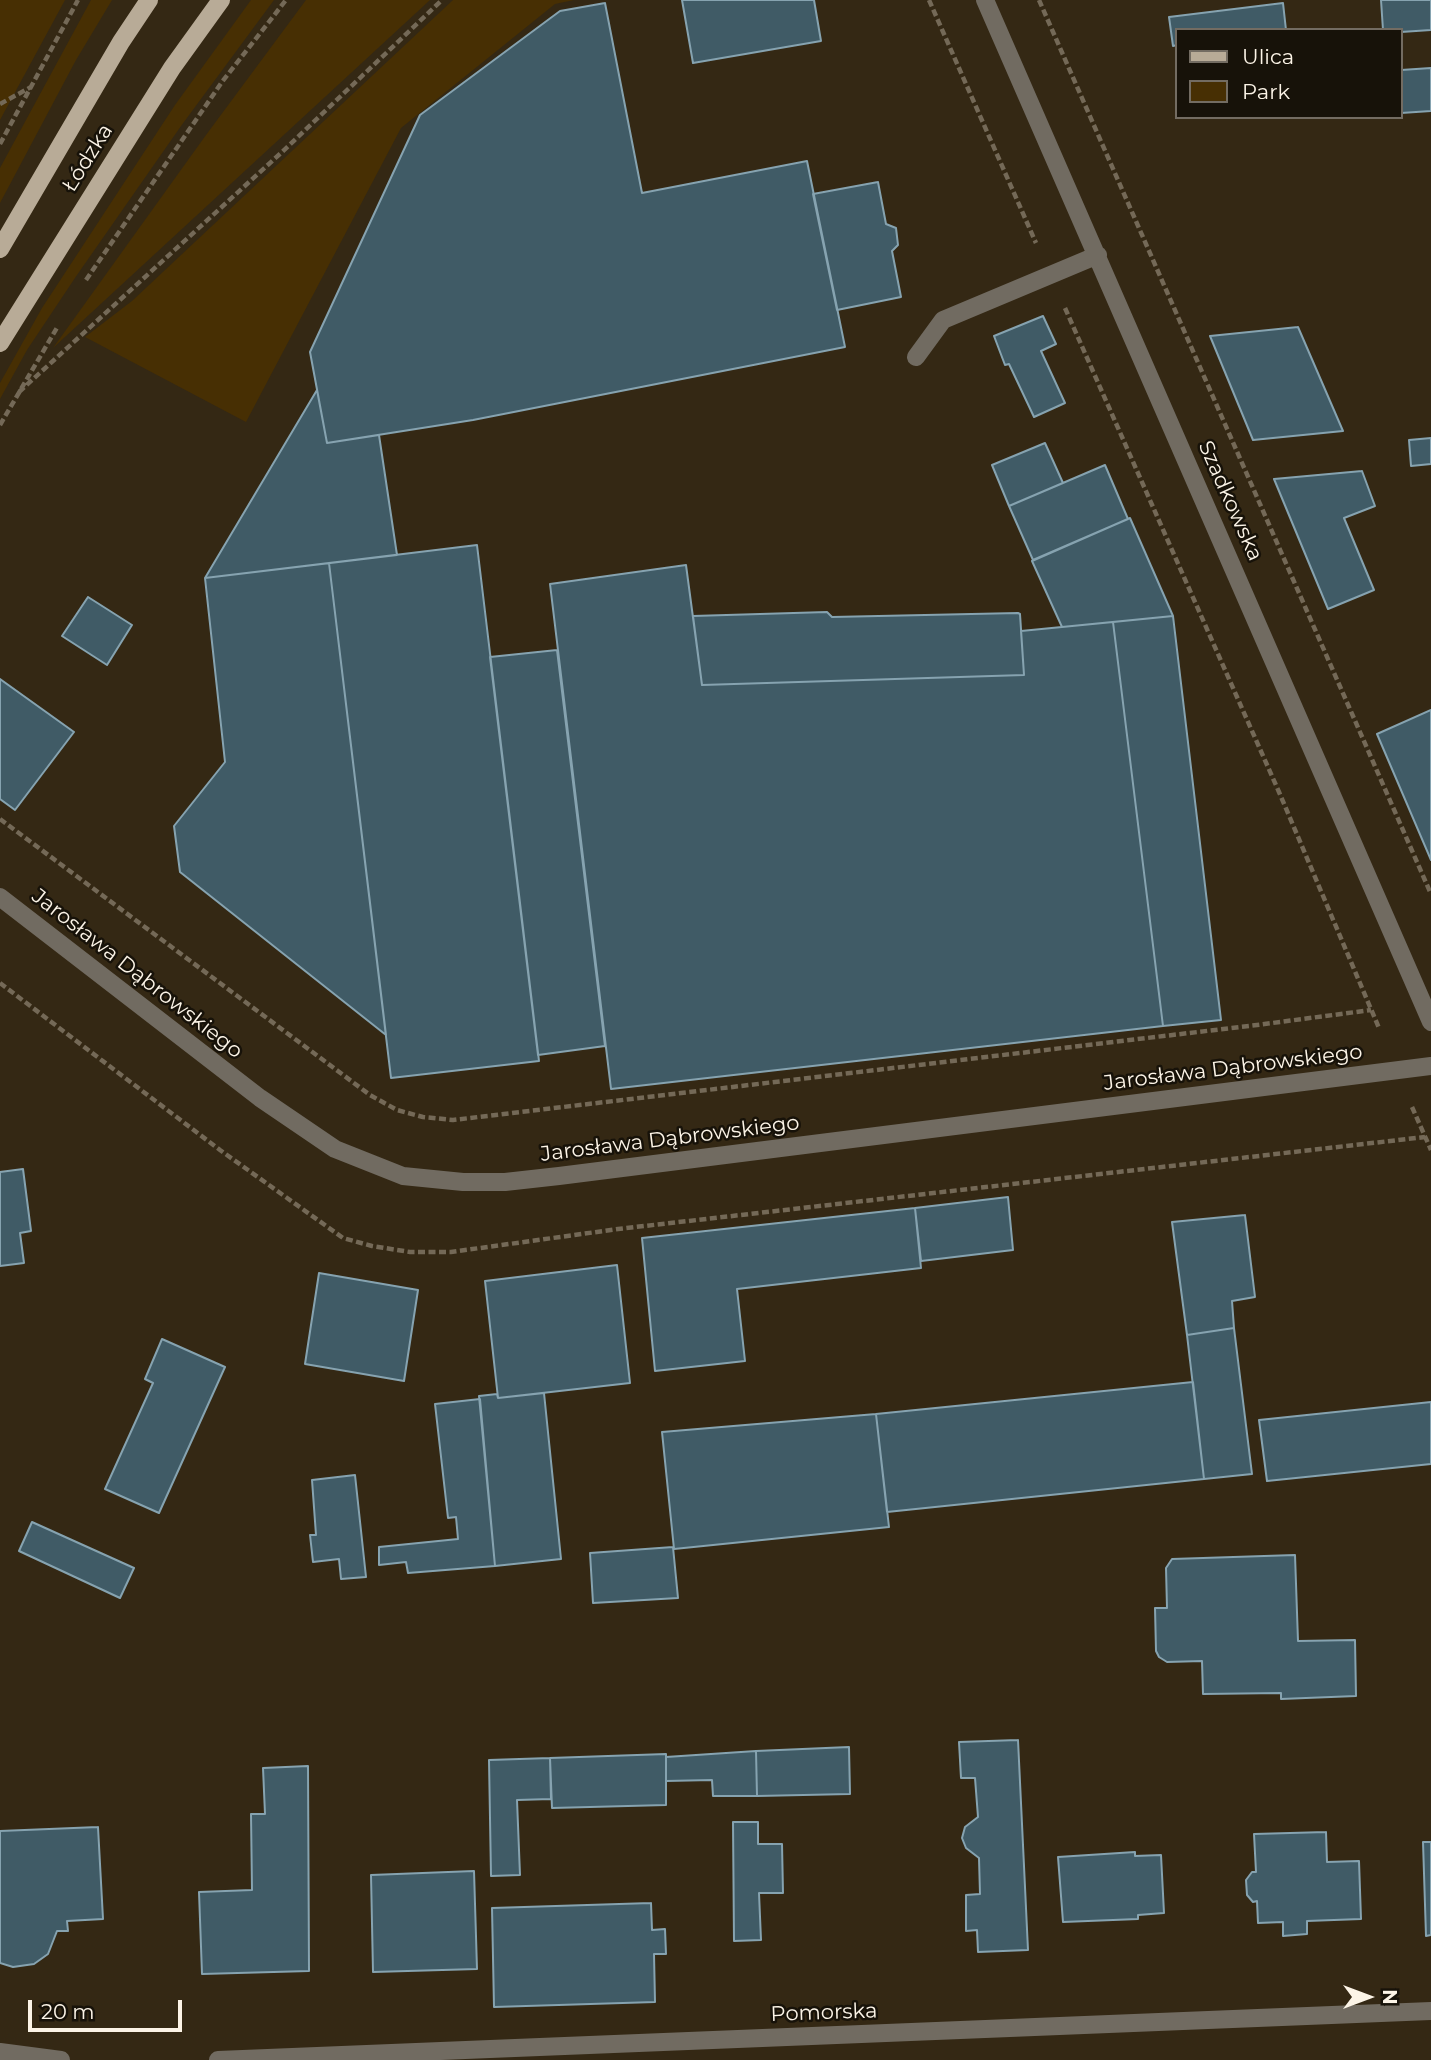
<!DOCTYPE html>
<meta charset="utf-8">
<style>
body{margin:0}
#map{position:relative;width:1431px;height:2060px;overflow:hidden;background:#342814;font-family:Montserrat,sans-serif}
canvas{display:block}
.legend{position:absolute;left:1175px;top:28px;width:228px;height:91px;box-sizing:border-box;background:#171209;border:2px solid #736c62;margin:0;padding:9px 12px;list-style:none;font-size:21px;color:#fcf4e7}
.legend li{display:flex;align-items:center;gap:14px;height:35px}
.legend b{width:35px;border:2px solid #736c62}
.north{position:absolute;left:1333px;top:1962px;width:70px;height:70px;-webkit-text-stroke:5px #171209;paint-order:stroke;rotate:90deg;font-size:19px;font-weight:700;line-height:28px;text-align:center;color:#fcf4e7}
.north::after{content:'';display:block;margin:auto;width:24px;height:32px;background:#fcf4e7;clip-path:polygon(50% 0,100% 100%,50% 72%,0 100%)}
.scale{position:absolute;left:28px;top:2000px;width:154px;height:32px;box-sizing:border-box;border:4px solid #fcf4e7;border-top:0;padding-left:9px;font-size:21px;line-height:24px;white-space:nowrap;color:#fcf4e7;-webkit-text-stroke:5px #171209;paint-order:stroke}
</style>
<div id="map">
<canvas width="1431" height="2060"></canvas>
<ul class="legend">
<li><b style="height:9px;background:#b8ab97"></b>Ulica</li>
<li><b style="height:19px;background:#472f03"></b>Park</li>
</ul>
<div class="north">N</div>
<div class="scale">20 m</div>
</div>
<script>
const ctx = document.querySelector('canvas').getContext('2d');
ctx.lineJoin = 'round';
function fill(path, color) {
  ctx.fillStyle = color;
  ctx.fill(path, 'evenodd');
}
function shape(rows) {
  const path = new Path2D();
  for (const r of rows) {
    path.moveTo(r[0], r[1]);
    for (let i = 2; i < r.length; i += 2) path.lineTo(r[i], r[i + 1]);
  }
  return path;
}
function stroke(path, color, width, dash) {
  ctx.strokeStyle = color;
  ctx.lineWidth = width;
  ctx.lineCap = dash ? 'butt' : 'round';
  ctx.setLineDash(dash || []);
  ctx.stroke(path);
}
function write(font, color, halo, rows, align = 'center') {
  ctx.font = font + ' Montserrat,sans-serif';
  ctx.lineWidth = 5;
  ctx.setLineDash([]);
  ctx.textBaseline = 'middle';
  ctx.strokeStyle = halo;
  ctx.fillStyle = color;
  for (const [text, x, y, turn = 0] of rows) {
    ctx.save();
    ctx.translate(x, y);
    ctx.rotate((+turn || 0) * Math.PI / 180);
    ctx.textAlign = isNaN(turn) ? turn : align;
    if (halo) ctx.strokeText(text, 0, 0);
    ctx.fillText(text, 0, 0);
    ctx.restore();
  }
}
fill(shape([
 [0,0,65,0,0,120],
 [91,0,112,0,76,60,0,203,0,168],
 [251,0,274,0,181,126,77,275,27,350,0,399,0,383,42,308,175,105],
 [306,0,430,0,53,348,206,135],
 [453,0,574,0,555,4,401,128,246,422,85,337,132,301]
]), '#472f03');
const building = shape([
 [682,0,814,0,821,41,693,63,682,0],
 [1381,0,1431,0,1431,30,1401,32,1401,30,1383,30,1381,0],
 [605,3,642,193,807,161,845,347,473,420,327,443,310,352,420,115,560,11,605,3],
 [1283,3,1286,30,1177,30,1177,45,1173,46,1169,17,1283,3],
 [1431,68,1431,111,1401,113,1401,70,1431,68],
 [878,182,886,224,896,228,898,245,892,251,901,297,837,310,813,194,878,182],
 [1043,316,1056,344,1041,351,1065,403,1034,417,1009,364,1005,365,994,336,1043,316],
 [1298,327,1343,431,1253,440,1210,336,1298,327],
 [317,390,327,443,379,435,397,555,205,578,317,390],
 [1431,438,1431,464,1411,466,1409,440,1431,438],
 [1045,443,1063,483,1009,506,992,465,1045,443],
 [1105,465,1128,519,1033,560,1009,506,1105,465],
 [1362,471,1375,506,1344,518,1374,590,1328,609,1274,479,1362,471],
 [1130,518,1173,616,1062,627,1032,561,1130,518],
 [477,545,539,1061,391,1078,329,563,477,545],
 [329,563,386,1035,180,872,174,826,225,762,205,578,329,563],
 [686,565,702,685,1024,675,1021,631,1113,622,1163,1026,611,1089,550,584,686,565],
 [88,597,132,625,107,665,62,636,88,597],
 [827,612,832,617,1018,613,1020,614,1024,675,702,685,693,616,827,612],
 [1173,616,1221,1020,1163,1026,1113,622,1173,616],
 [557,650,605,1046,538,1055,490,657,557,650],
 [0,679,74,732,15,810,0,799,0,679],
 [1431,710,1431,860,1377,734,1431,710],
 [23,1169,31,1231,20,1233,24,1263,0,1266,0,1172,23,1169],
 [1008,1197,1013,1250,921,1261,915,1208,1008,1197],
 [915,1208,921,1268,737,1289,745,1361,655,1371,642,1238,915,1208],
 [1245,1215,1255,1297,1232,1301,1234,1328,1187,1335,1172,1222,1245,1215],
 [617,1265,630,1383,498,1398,485,1281,617,1265],
 [319,1273,418,1290,404,1381,305,1364,319,1273],
 [1234,1328,1252,1474,1204,1479,1187,1335,1234,1328],
 [162,1339,225,1367,159,1513,105,1489,153,1383,145,1379,162,1339],
 [1193,1382,1204,1479,887,1512,876,1414,1193,1382],
 [544,1393,561,1559,495,1566,479,1396,497,1394,498,1398,544,1393],
 [480,1399,495,1566,408,1573,406,1562,379,1565,379,1547,458,1539,456,1517,448,1518,435,1404,480,1399],
 [1431,1402,1431,1464,1267,1481,1259,1420,1431,1402],
 [876,1414,889,1527,674,1549,662,1432,876,1414],
 [355,1475,366,1577,341,1579,339,1559,313,1562,310,1535,316,1535,312,1480,355,1475],
 [32,1522,134,1568,120,1598,19,1551,32,1522],
 [673,1547,678,1598,593,1603,590,1553,673,1547],
 [1295,1555,1298,1641,1355,1640,1356,1696,1281,1699,1281,1693,1203,1694,1202,1661,1167,1662,1159,1657,1156,1651,1155,1608,1167,1608,1166,1568,1172,1559,1295,1555],
 [1018,1740,1028,1950,978,1952,977,1930,966,1931,966,1895,980,1894,979,1858,966,1848,962,1838,965,1827,978,1817,975,1778,961,1778,959,1742,1018,1740],
 [849,1747,850,1794,757,1796,756,1751,849,1747],
 [756,1751,757,1796,713,1796,712,1780,666,1781,666,1757,756,1751],
 [666,1754,666,1805,552,1808,550,1758,666,1754],
 [550,1758,551,1799,517,1800,520,1875,491,1876,489,1760,550,1758],
 [308,1766,309,1971,202,1974,199,1892,252,1890,251,1814,265,1814,263,1768,308,1766],
 [733,1822,758,1822,758,1844,782,1844,783,1893,759,1893,761,1940,734,1941,733,1822],
 [98,1827,103,1919,67,1921,68,1931,57,1931,48,1954,34,1964,13,1967,0,1963,0,1831,98,1827],
 [1326,1832,1327,1862,1359,1861,1361,1919,1307,1921,1307,1934,1283,1936,1283,1922,1258,1923,1257,1901,1253,1902,1247,1895,1246,1880,1252,1872,1256,1872,1254,1834,1326,1832],
 [1423,1842,1431,1842,1431,1935,1426,1936,1423,1842],
 [1135,1852,1135,1856,1161,1855,1164,1913,1138,1915,1138,1919,1063,1922,1058,1857,1135,1852],
 [474,1871,477,1969,373,1972,371,1875,474,1871],
 [651,1903,652,1930,665,1929,666,1954,654,1954,655,2002,494,2007,492,1908,651,1903]
]);
fill(building, '#405b66');
stroke(building, '#86a3b0', 2);
stroke(shape([
 [929,0,1036,243],
 [1039,0,1431,894],
 [0,104,31,87],
 [0,144,78,0],
 [86,280,222,82,286,0],
 [1065,308,1279,792,1379,1028],
 [19,392,282,152,442,0],
 [0,425,58,326],
 [0,819,370,1095,397,1110,423,1117,453,1120,1257,1025,1371,1010],
 [0,983,220,1150,343,1238,372,1246,410,1252,451,1252,618,1229,1425,1137],
 [1412,1107,1431,1150]
]), '#746957', 4.5, [7, 3.5]);
stroke(shape([
 [985,0,1431,1022],
 [916,357,943,320,1098,255],
 [0,897,260,1098,335,1149,403,1176,463,1182,505,1182,559,1176,1431,1066],
 [0,2052,61,2060],
 [218,2060,1431,2011]
]), '#716b61', 18);
stroke(shape([
 [0,249,121,42,149,0],
 [0,343,172,68,221,0]
]), '#b8ab97', 18);
write('21px', '#fcf4e7', '#171209', [
 ["Łódzka",88,158,-58],
 ["Szadkowska",1230,501,66],
 ["Jarosława Dąbrowskiego",137,974,38],
 ["Jarosława Dąbrowskiego",1233,1068,-7],
 ["Jarosława Dąbrowskiego",670,1139,-7],
 ["Pomorska",824,2013,-2]
]);
</script>
